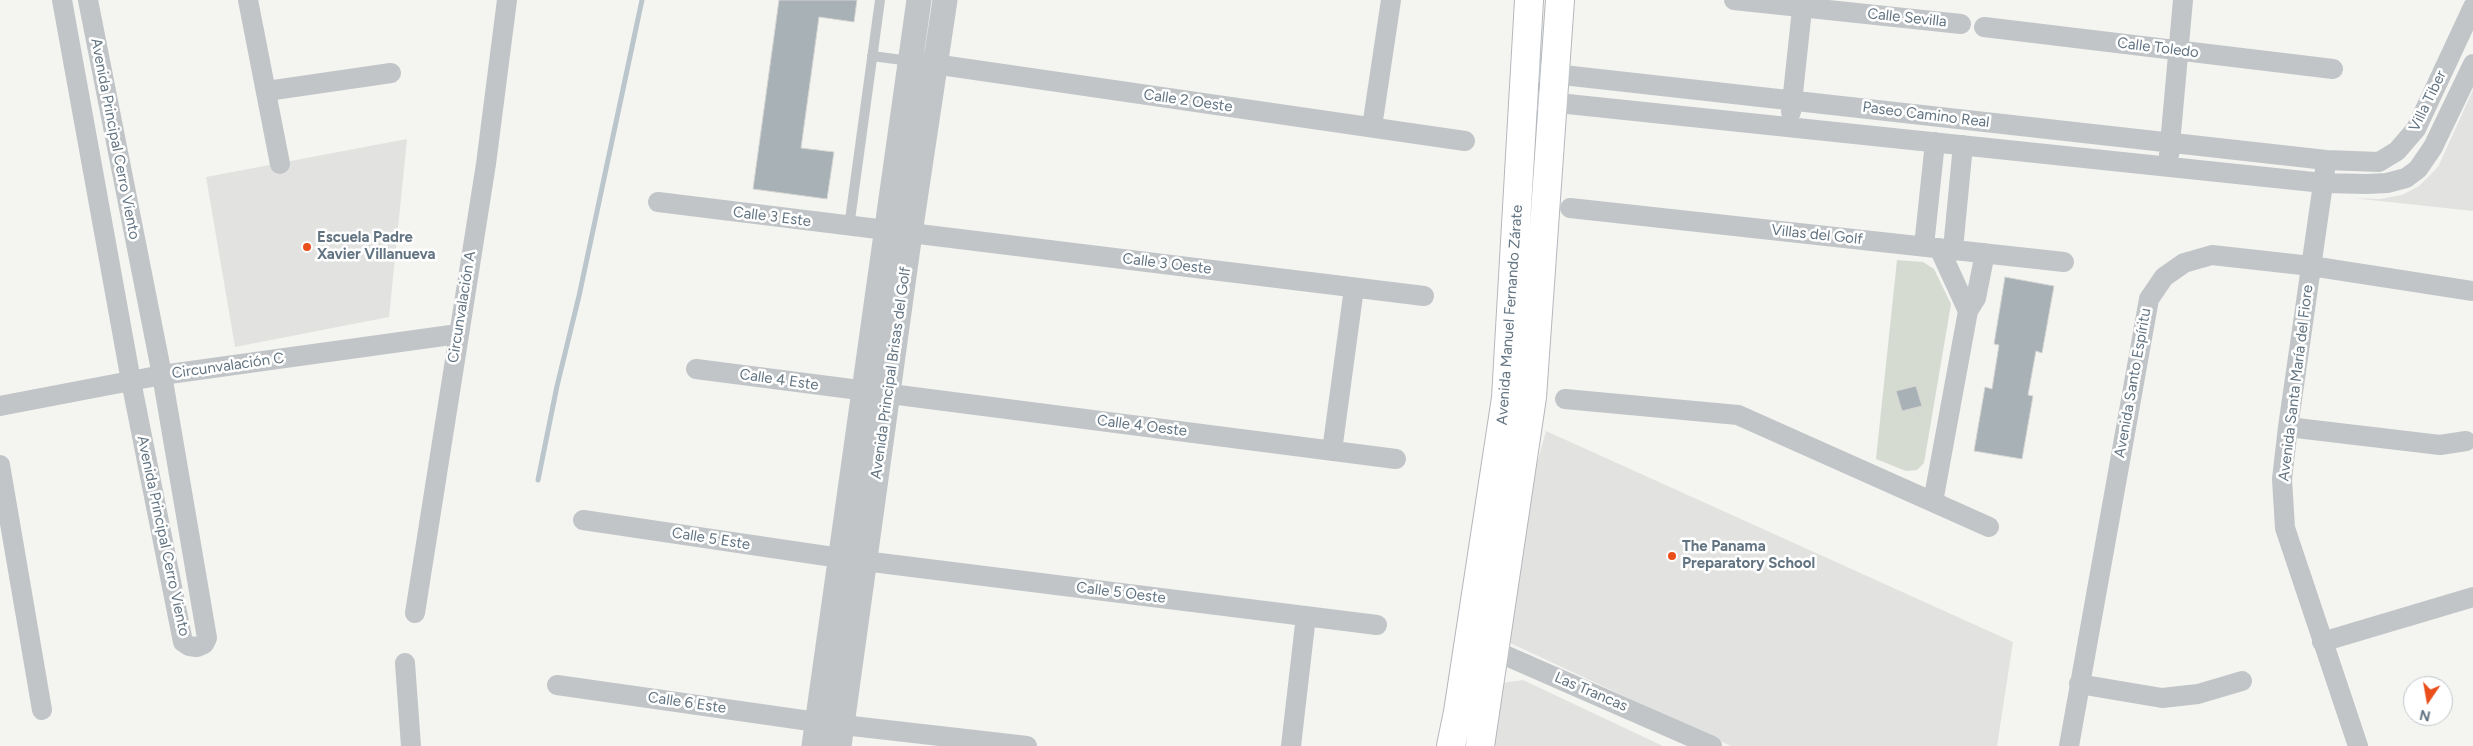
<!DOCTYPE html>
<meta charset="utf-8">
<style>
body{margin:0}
#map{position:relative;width:2473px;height:746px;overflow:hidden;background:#f4f4f0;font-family:Figtree,sans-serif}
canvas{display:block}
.north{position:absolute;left:2403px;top:676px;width:50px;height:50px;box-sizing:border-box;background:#fff;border:1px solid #c0c7cd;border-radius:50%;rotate:192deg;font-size:14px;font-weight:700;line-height:20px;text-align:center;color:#627482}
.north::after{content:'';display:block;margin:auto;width:18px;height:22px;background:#e94e1b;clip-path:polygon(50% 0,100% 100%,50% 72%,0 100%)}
</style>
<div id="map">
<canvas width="2473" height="746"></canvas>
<div class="north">N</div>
</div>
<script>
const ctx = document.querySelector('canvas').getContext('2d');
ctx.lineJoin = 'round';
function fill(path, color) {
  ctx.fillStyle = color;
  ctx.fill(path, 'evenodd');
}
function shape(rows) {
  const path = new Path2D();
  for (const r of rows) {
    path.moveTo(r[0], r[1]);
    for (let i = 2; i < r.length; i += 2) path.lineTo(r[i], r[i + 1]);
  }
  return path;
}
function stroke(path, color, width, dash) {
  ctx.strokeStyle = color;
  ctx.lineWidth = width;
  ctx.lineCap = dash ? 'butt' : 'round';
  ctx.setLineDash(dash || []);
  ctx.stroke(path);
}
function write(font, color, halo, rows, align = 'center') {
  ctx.font = font + ' Figtree,sans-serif';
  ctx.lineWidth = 5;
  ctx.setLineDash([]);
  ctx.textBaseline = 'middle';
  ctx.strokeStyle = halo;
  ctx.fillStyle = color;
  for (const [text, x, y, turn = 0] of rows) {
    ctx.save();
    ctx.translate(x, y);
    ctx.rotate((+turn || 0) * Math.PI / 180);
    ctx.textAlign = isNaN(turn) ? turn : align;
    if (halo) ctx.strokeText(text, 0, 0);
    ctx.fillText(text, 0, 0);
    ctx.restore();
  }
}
fill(shape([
 [2473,90,2473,211,2352,198,2380,199,2402,195,2419,186,2438,167],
 [407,139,389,317,235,347,206,177],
 [1546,431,2013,642,1997,746,1731,746,1508,642,1535,471],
 [1523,680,1663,746,1490,746,1502,683]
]), '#e2e3e1');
fill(shape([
 [1897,260,1923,262,1934,269,1951,304,1924,463,1917,470,1906,471,1876,459]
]), '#d5dbd1');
stroke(shape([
 [538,480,557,386,579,296,642,0]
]), '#bac6cb', 5);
const building = shape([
 [779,0,857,0,854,22,819,17,801,148,834,152,827,199,753,189,779,0],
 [2005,277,2054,286,2042,353,2036,351,2028,395,2033,396,2022,459,1974,451,1985,387,1992,389,1999,345,1994,344,2005,277],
 [1916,386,1922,406,1902,411,1896,391,1916,386]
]);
fill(building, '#a8b1b6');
stroke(building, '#d5d5d3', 1);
const primary = shape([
 [1451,746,1458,712,1506,398,1529,0],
 [1480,746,1532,397,1560,0]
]);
stroke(primary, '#b4b8bc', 30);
stroke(shape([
 [872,56,910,61],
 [849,227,880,0]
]), '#c1c5c8', 10);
stroke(shape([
 [62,0,131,381,183,642,189,646,197,647,204,644,207,638,162,375,88,0],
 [248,0,280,164],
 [1734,0,1961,24],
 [1984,27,2333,69],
 [920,62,1465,141],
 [1527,71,2326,160,2379,162,2397,151,2416,129,2473,7],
 [267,91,391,73],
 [1539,101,2323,183,2366,184,2387,183,2406,178,2418,169,2433,147,2473,64],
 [1791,112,1803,0],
 [1372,127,1391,0],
 [2169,155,2183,0],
 [2325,170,2288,427,2282,479,2285,528,2358,746],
 [658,202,1424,296],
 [1570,208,2064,262],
 [1924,246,1935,142],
 [1939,248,1968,311],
 [1953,249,1963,145],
 [696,369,1396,459],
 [1565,399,1738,415,1989,527],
 [0,406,162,375,458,334],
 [2288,427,2440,445,2466,441],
 [1332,451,1354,288],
 [0,465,42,710],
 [1933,502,1968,311,1976,298,1985,253],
 [583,520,840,558,1377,625],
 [415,613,486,164,507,0],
 [2322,642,2473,597],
 [1482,649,1493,650,1712,746],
 [405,663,411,746],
 [2079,684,2162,698,2198,694,2242,681],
 [557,685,817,722,1027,746],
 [1291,746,1306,616],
 [2069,746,2149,299,2164,277,2184,263,2212,255,2311,266,2473,291]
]), '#c1c5c8', 20);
stroke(shape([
 [814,746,919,0],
 [839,746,910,233,945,0]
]), '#c1c5c8', 25);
stroke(primary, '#fff', 28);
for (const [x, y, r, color] of [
 [307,247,5,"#e94e1b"],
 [1672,556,5,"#e94e1b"]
]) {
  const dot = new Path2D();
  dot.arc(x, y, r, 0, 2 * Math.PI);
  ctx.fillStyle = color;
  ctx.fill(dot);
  stroke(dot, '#fff', 2);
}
write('15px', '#627482', '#fff', [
 ["Calle Sevilla",1907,18,6],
 ["Calle Toledo",2158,48,7],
 ["Calle 2 Oeste",1188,101,8],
 ["Villa Tiber",2428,101,-64],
 ["Paseo Camino Real",1926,115,7],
 ["Avenida Principal Cerro Viento",115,139,79],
 ["Calle 3 Este",772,217,7],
 ["Villas del Golf",1817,235,6],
 ["Calle 3 Oeste",1167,264,7],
 ["Circunvalación A",462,307,-81],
 ["Avenida Manuel Fernando Zárate",1510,315,-86],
 ["Circunvalación C",228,366,-8],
 ["Avenida Principal Brisas del Golf",891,373,-82],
 ["Calle 4 Este",779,380,8],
 ["Avenida Santo Espíritu",2133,383,-80],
 ["Avenida Santa María del Fiore",2296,383,-83],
 ["Calle 4 Oeste",1142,426,7],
 ["Avenida Principal Cerro Viento",163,536,78],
 ["Calle 5 Este",711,539,9],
 ["Calle 5 Oeste",1121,593,7],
 ["Las Trancas",1591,692,23],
 ["Calle 6 Este",687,703,8]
]);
write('bold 15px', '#627482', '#fff', [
 ["Escuela Padre",317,238],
 ["Xavier Villanueva",317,255],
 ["The Panama",1682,547],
 ["Preparatory School",1682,564]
], 'left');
</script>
